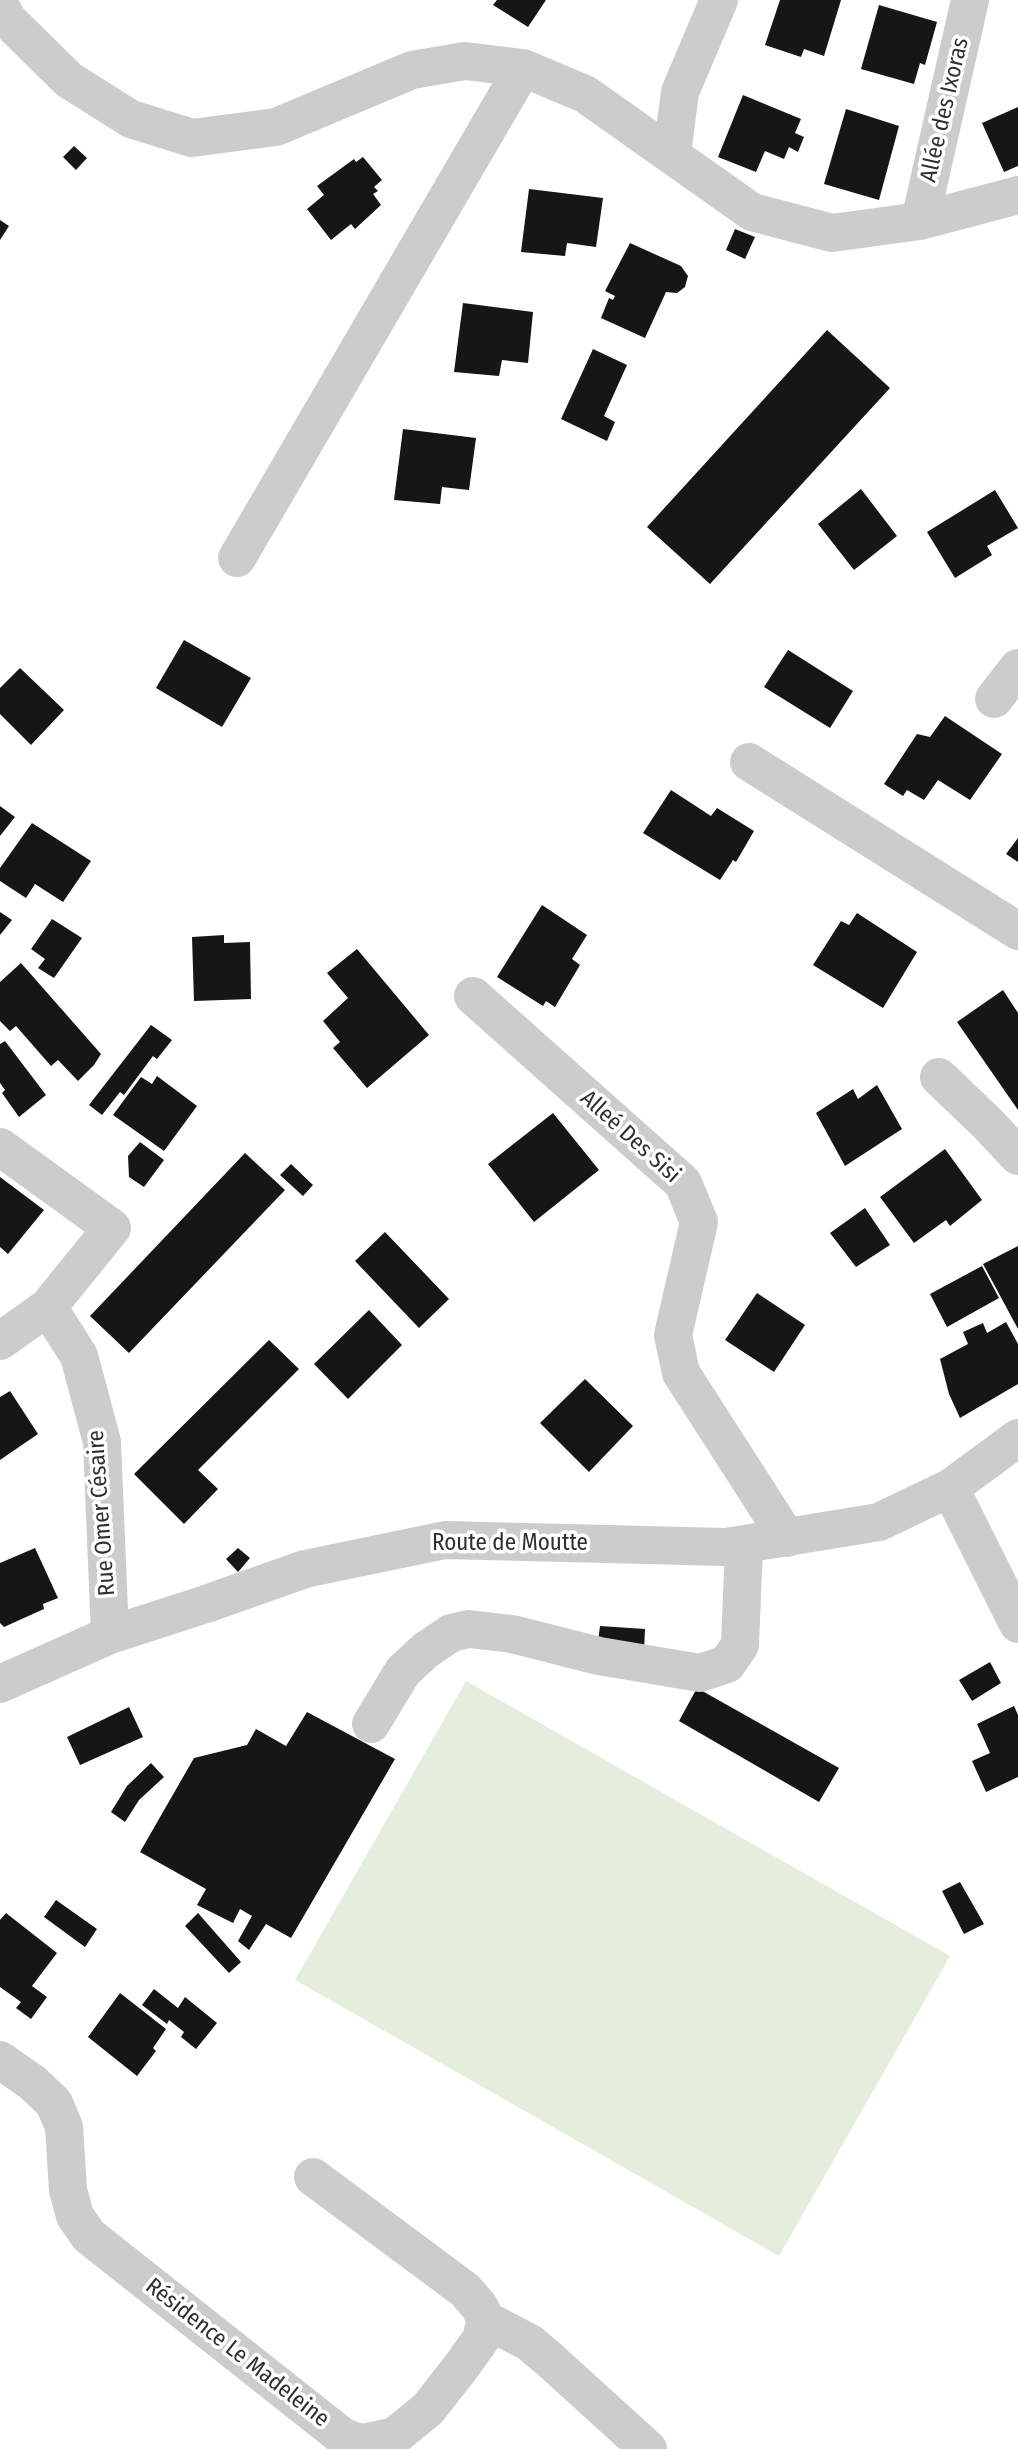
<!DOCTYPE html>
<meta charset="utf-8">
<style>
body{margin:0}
canvas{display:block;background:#fff}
</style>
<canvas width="1018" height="2449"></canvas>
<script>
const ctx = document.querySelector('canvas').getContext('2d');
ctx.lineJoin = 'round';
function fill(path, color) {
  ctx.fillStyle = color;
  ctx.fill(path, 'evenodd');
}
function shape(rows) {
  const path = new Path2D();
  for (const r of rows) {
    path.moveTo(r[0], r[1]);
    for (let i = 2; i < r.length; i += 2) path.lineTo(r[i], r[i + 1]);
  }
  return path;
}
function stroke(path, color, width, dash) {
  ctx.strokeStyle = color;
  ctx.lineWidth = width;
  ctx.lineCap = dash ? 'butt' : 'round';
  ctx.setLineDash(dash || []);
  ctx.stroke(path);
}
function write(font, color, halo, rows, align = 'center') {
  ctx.font = font + ' "Fira Sans Condensed",sans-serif';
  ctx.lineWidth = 7;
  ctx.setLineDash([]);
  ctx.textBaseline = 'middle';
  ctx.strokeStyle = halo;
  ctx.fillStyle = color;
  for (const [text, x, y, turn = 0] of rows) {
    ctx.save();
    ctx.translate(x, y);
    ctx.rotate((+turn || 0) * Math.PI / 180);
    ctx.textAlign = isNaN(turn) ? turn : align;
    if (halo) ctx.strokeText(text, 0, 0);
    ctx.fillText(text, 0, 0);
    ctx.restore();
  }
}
fill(shape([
 [466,1681,950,1956,779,2256,295,1980]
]), '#e5eddd');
fill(shape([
 [497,0,546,0,528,27,493,5],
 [780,0,841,0,824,56,804,49,801,57,765,45],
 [879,5,937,22,925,65,920,63,914,84,861,69],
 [743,95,801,119,795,133,804,137,798,152,789,147,784,159,765,151,756,172,718,157],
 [1018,107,1018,166,1004,172,982,123],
 [846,109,899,126,879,200,824,184],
 [74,146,87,158,76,170,63,157],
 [363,157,382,180,374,187,378,191,373,194,381,205,355,229,351,224,331,240,307,209,324,195,317,186,354,159,356,162],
 [529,189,603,198,596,247,567,243,565,256,521,252],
 [0,220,9,226,0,240],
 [735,229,755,237,745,259,726,250],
 [630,243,681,266,688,276,685,287,677,293,666,292,645,338,601,318,609,298,613,300,615,296,605,291],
 [463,303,533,312,528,363,502,360,499,376,454,372],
 [827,330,890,388,710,584,647,527],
 [593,349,627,365,604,416,615,422,607,441,561,419],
 [403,429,476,438,469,490,442,487,440,504,394,500],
 [861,489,897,536,854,570,818,524],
 [995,490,1018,528,987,546,992,555,955,578,927,532],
 [184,640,251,678,222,727,156,688],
 [788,650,853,691,830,728,764,687],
 [20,668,64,710,31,745,0,714,0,688],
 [945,716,1002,754,970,800,938,780,924,800,907,790,903,796,884,784,917,734,930,737],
 [671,790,711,816,717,808,754,831,736,862,733,860,720,880,643,833],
 [0,806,15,817,0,836],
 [32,823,91,861,63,902,35,884,26,898,0,881,0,868],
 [1018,838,1018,862,1006,854],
 [542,905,587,935,572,959,580,965,555,1007,546,1001,543,1006,497,977],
 [0,912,12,920,0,935],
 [857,913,917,952,883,1008,813,965,841,921,849,925],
 [52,919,82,938,54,978,38,968,45,959,31,949],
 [224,935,224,943,250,942,251,999,194,1001,192,937],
 [357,949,429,1035,367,1088,333,1048,340,1042,323,1021,348,998,327,973],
 [21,963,101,1054,94,1065,78,1081,58,1060,51,1066,16,1026,10,1031,0,1021,0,982],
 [1003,990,1018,1013,1018,1110,957,1022],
 [151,1025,172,1040,157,1059,153,1056,124,1095,120,1092,102,1115,89,1105],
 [5,1041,46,1095,19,1117,2,1093,5,1090,0,1083,0,1044],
 [157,1076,197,1106,164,1151,113,1115,141,1077,152,1084],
 [877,1085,902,1129,845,1166,816,1113,853,1089,858,1099],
 [553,1113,599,1170,534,1222,488,1164],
 [140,1142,164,1160,144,1187,129,1177,128,1156],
 [945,1149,982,1200,950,1226,946,1220,914,1243,880,1197],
 [245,1153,285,1190,129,1353,90,1316],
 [291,1164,313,1185,303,1196,280,1175],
 [0,1177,44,1210,8,1254,0,1247],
 [865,1208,890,1245,856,1267,830,1233],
 [385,1232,449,1299,419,1328,355,1261],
 [1018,1246,1018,1329,983,1264],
 [982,1266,999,1298,947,1327,930,1294],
 [757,1293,805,1325,774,1372,725,1340],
 [369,1310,402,1345,348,1399,314,1364],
 [1006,1322,1018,1344,1018,1384,960,1418,949,1394,940,1359,968,1344,963,1332,983,1323,987,1333],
 [269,1340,299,1369,198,1470,218,1489,184,1524,134,1474],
 [585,1379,633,1426,589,1472,540,1423],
 [10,1391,38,1434,0,1460,0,1397],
 [35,1548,58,1598,43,1604,44,1609,4,1627,0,1623,0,1563],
 [238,1548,250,1558,238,1572,226,1559],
 [600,1626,645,1629,644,1651,597,1649],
 [990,1662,1001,1683,972,1701,959,1680],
 [697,1688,839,1768,819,1802,679,1721],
 [1014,1706,1018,1715,1018,1777,986,1792,972,1761,990,1753,977,1724],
 [129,1707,143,1737,80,1765,67,1737],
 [307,1712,395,1759,291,1938,266,1924,249,1950,238,1941,252,1916,240,1909,233,1923,197,1905,206,1889,140,1852,194,1758,247,1745,256,1729,286,1746],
 [151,1763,164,1777,139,1800,125,1822,111,1812,127,1786],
 [960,1882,984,1924,964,1934,942,1891],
 [56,1900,97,1929,85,1947,44,1917],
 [6,1913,57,1953,32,1986,47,1997,31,2019,16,2008,21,2002,0,1987,0,1920],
 [198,1913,241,1962,229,1973,185,1926],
 [154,1989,178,2008,185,1997,217,2023,196,2049,181,2037,184,2032,169,2020,167,2024,142,2005],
 [120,1993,166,2029,153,2048,156,2051,137,2076,88,2037]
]), '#161616');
stroke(shape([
 [0,6,8,20,69,80,131,119,192,138,276,127,412,70,465,61,523,68,585,94,752,212,832,233,920,221,1018,195],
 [672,154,680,92,719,0],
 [920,221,970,0],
 [237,558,523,68],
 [994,699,1018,668],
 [749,762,1018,931],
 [473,996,683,1183,699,1222,673,1335,681,1373,787,1538],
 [939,1077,987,1123,1018,1156],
 [0,1147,112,1228,48,1307,79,1356,102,1442,110,1635],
 [0,1341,48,1307],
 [950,1488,1018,1624],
 [0,1684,110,1635,206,1604,305,1569,445,1540,726,1547,879,1522,950,1488,1018,1438],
 [371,1724,403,1671,426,1650,451,1633,469,1629,512,1634,599,1656,700,1673,727,1664,740,1645,744,1545],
 [0,2060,33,2083,54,2103,64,2127,68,2190,75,2216,89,2236,343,2437,362,2443,395,2436,428,2409,461,2367,481,2339,486,2320,479,2306,465,2290,313,2177],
 [486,2320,530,2343,550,2360,648,2449]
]), '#ccc', 38);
write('23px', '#2f2f2f', '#fff', [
 ["Allée des Ixoras",945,110,-77],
 ["Alleé Des Sisi",630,1137,42],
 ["Rue Omer Césaire",102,1513,-94],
 ["Route de Moutte",510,1544],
 ["Résidence Le Madeleine",237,2353,38]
]);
</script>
